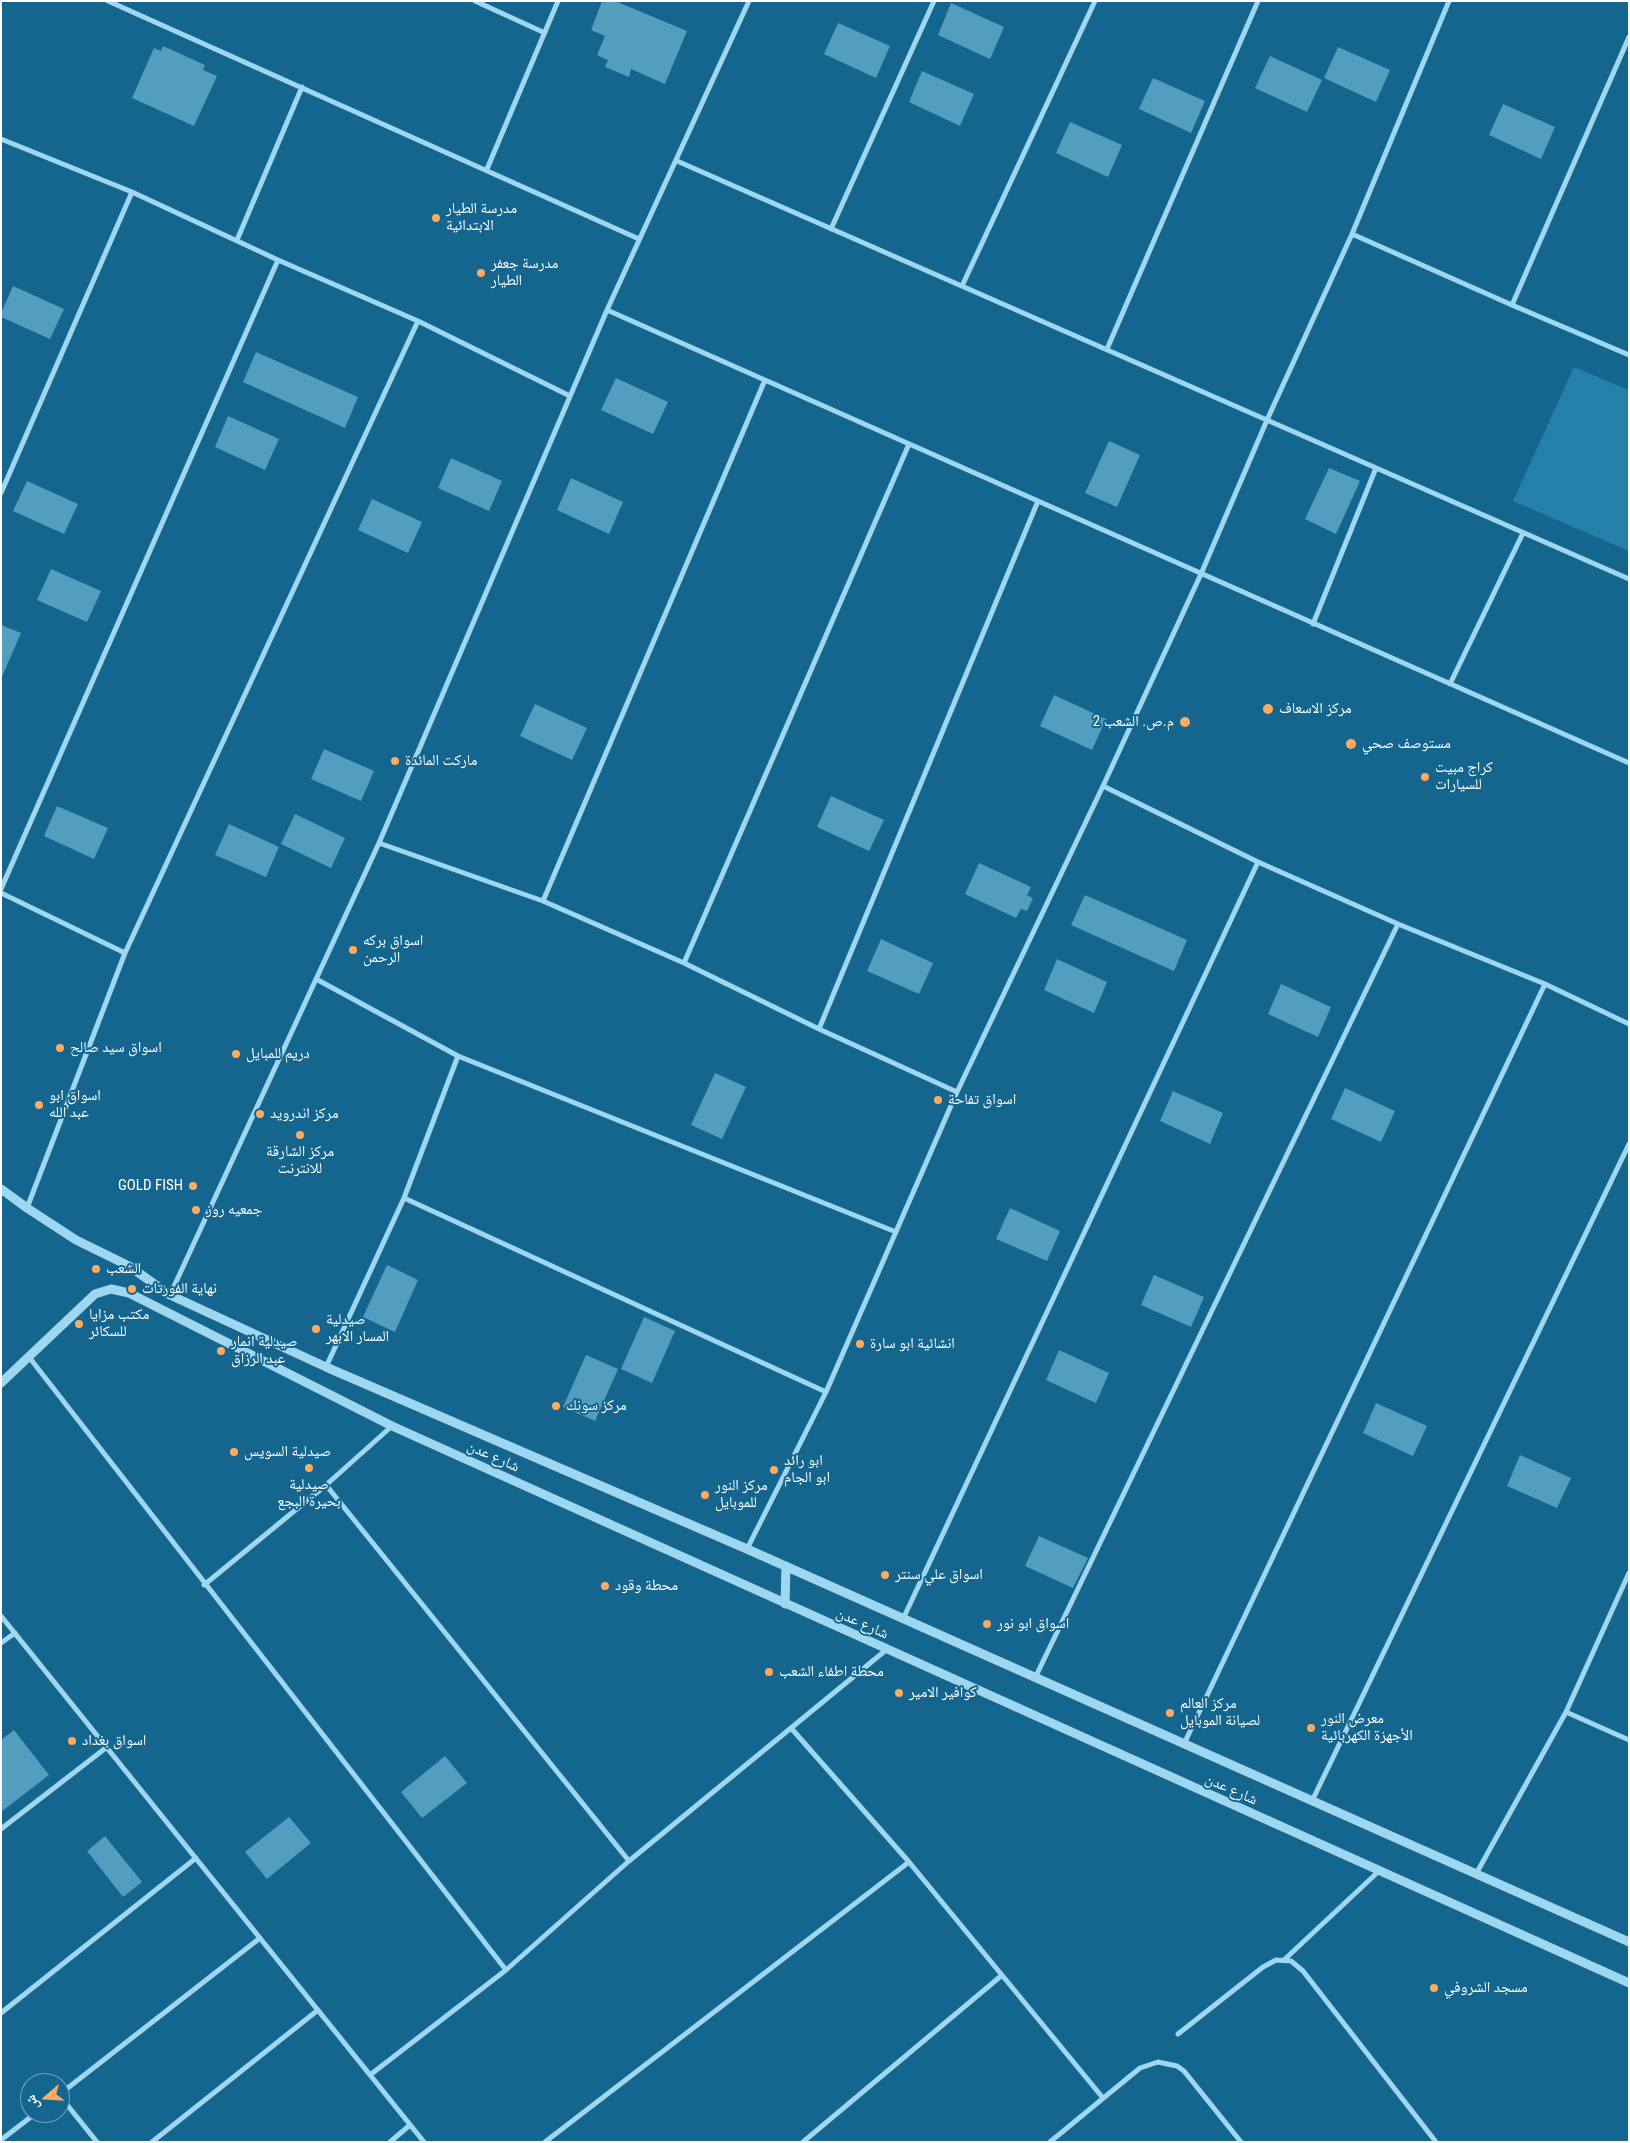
<!DOCTYPE html>
<meta charset="utf-8">
<style>
body{margin:0}
#map{position:relative;width:1630px;height:2143px;overflow:hidden;background:#15668e;font-family:"Roboto Condensed","Noto Naskh Arabic",sans-serif}
canvas{display:block}
.frame{position:absolute;inset:0;border:2px solid #fff;pointer-events:none}
.north{position:absolute;left:20px;top:2073px;width:50px;height:50px;box-sizing:border-box;background:#15668e;border:1px solid #73a3bb;border-radius:50%;rotate:251deg;font-size:14px;font-weight:700;line-height:20px;text-align:center;color:#fff}
.north::after{content:'';display:block;margin:auto;width:18px;height:22px;background:#ffab5f;clip-path:polygon(50% 0,100% 100%,50% 72%,0 100%)}
</style>
<div id="map">
<canvas width="1630" height="2143"></canvas>
<div class="frame"></div>
<div class="north">ش</div>
</div>
<script>
const ctx = document.querySelector('canvas').getContext('2d');
ctx.lineJoin = 'round';
function fill(path, color) {
  ctx.fillStyle = color;
  ctx.fill(path, 'evenodd');
}
function shape(rows) {
  const path = new Path2D();
  for (const r of rows) {
    path.moveTo(r[0], r[1]);
    for (let i = 2; i < r.length; i += 2) path.lineTo(r[i], r[i + 1]);
  }
  return path;
}
function stroke(path, color, width, dash) {
  ctx.strokeStyle = color;
  ctx.lineWidth = width;
  ctx.lineCap = dash ? 'butt' : 'round';
  ctx.setLineDash(dash || []);
  ctx.stroke(path);
}
function write(font, color, halo, rows, align = 'center') {
  ctx.font = font + ' "Roboto Condensed","Noto Naskh Arabic",sans-serif';
  ctx.lineWidth = 4;
  ctx.setLineDash([]);
  ctx.textBaseline = 'middle';
  ctx.strokeStyle = halo;
  ctx.fillStyle = color;
  for (const [text, x, y, turn = 0] of rows) {
    ctx.save();
    ctx.translate(x, y);
    ctx.rotate((+turn || 0) * Math.PI / 180);
    ctx.textAlign = isNaN(turn) ? turn : align;
    if (halo) ctx.strokeText(text, 0, 0);
    ctx.fillText(text, 0, 0);
    ctx.restore();
  }
}
fill(shape([
 [1574,367,1629,390,1629,551,1513,501]
]), '#2480ab');
fill(shape([
 [602,1,615,1,687,31,665,84,631,69,629,77,605,67,608,60,597,55,605,36,591,30],
 [951,3,1004,27,990,59,938,35],
 [838,23,890,46,876,78,824,54],
 [163,46,205,65,203,70,217,76,194,126,132,98,154,48,161,51],
 [1338,47,1390,70,1376,102,1324,78],
 [1270,56,1322,80,1307,112,1255,88],
 [922,71,974,94,960,126,909,102],
 [1153,78,1205,101,1191,133,1139,109],
 [1503,104,1555,127,1541,159,1489,135],
 [1070,122,1122,145,1108,177,1056,153],
 [13,286,64,309,50,339,1,317,1,313],
 [256,352,358,397,345,428,243,382],
 [616,378,668,402,653,434,601,410],
 [228,416,279,439,265,470,215,447],
 [1109,441,1140,455,1117,507,1085,493],
 [451,458,502,481,489,511,438,488],
 [1329,468,1360,481,1336,534,1305,519],
 [571,478,623,502,609,534,557,510],
 [27,481,78,504,64,534,13,511],
 [372,499,422,522,408,553,358,530],
 [51,569,101,591,87,622,37,600],
 [1,625,21,633,1,679],
 [1054,695,1106,719,1092,750,1040,726],
 [535,704,587,728,572,760,520,736],
 [324,749,374,771,361,801,311,779],
 [831,796,884,820,869,851,817,827],
 [57,806,108,828,94,859,44,836],
 [295,814,345,838,331,868,281,844],
 [229,824,279,847,266,877,215,855],
 [979,863,1031,887,1027,895,1033,898,1027,911,1021,909,1016,918,965,894],
 [1085,895,1187,940,1174,971,1071,925],
 [881,939,933,963,919,994,867,971],
 [1057,959,1107,982,1094,1013,1044,990],
 [1281,984,1331,1007,1318,1037,1268,1014],
 [715,1073,746,1087,722,1139,691,1125],
 [1345,1088,1395,1111,1381,1142,1331,1119],
 [1173,1091,1223,1113,1210,1144,1160,1121],
 [1010,1208,1060,1231,1047,1261,996,1239],
 [387,1265,418,1280,395,1332,363,1317],
 [1154,1275,1204,1297,1191,1327,1141,1305],
 [644,1317,675,1331,652,1383,621,1369],
 [1059,1350,1109,1373,1096,1403,1046,1380],
 [586,1355,618,1369,595,1421,563,1407],
 [1376,1403,1427,1426,1413,1456,1363,1433],
 [1520,1455,1571,1478,1557,1508,1507,1486],
 [1039,1536,1088,1558,1073,1588,1025,1566],
 [14,1730,49,1775,1,1812,1,1740],
 [445,1756,467,1783,422,1818,401,1792],
 [289,1817,311,1843,267,1879,245,1852],
 [105,1836,142,1882,123,1897,87,1851]
]), '#539dbf');
stroke(shape([
 [108,1,639,239],
 [475,1,545,33],
 [1,139,132,192,278,260,418,321,570,396],
 [677,161,1629,579],
 [487,169,558,1],
 [831,229,934,1],
 [1352,234,1512,305,1629,355],
 [237,240,302,87],
 [962,286,1095,1],
 [1512,305,1629,37],
 [607,310,1629,763],
 [1107,349,1258,1],
 [1,493,132,192],
 [1313,624,1376,468],
 [1450,684,1523,533],
 [1103,786,1258,862,1398,924,1545,984,1629,1024],
 [379,843,543,901,684,963,819,1029,957,1092],
 [1,889,278,260],
 [1,893,125,953],
 [543,901,765,380],
 [684,963,909,444],
 [316,979,458,1056,896,1232],
 [819,1029,1038,501],
 [404,1198,826,1392],
 [27,1208,125,953,418,321],
 [170,1295,379,843,607,310,749,1],
 [29,1357,506,1970],
 [326,1367,404,1198,458,1056],
 [326,1485,629,1861],
 [747,1549,826,1392,957,1092,1103,786,1201,574,1267,420,1352,234,1449,1],
 [204,1585,326,1485,392,1426],
 [1,1616,424,2142],
 [903,1619,1258,862],
 [1,1643,15,1633],
 [1035,1678,1398,924],
 [1566,1712,1629,1740],
 [791,1728,909,1862,1103,2098],
 [1184,1744,1545,984],
 [1312,1801,1629,1144],
 [1,1829,107,1747],
 [1476,1874,1566,1712,1629,1573],
 [1284,1960,1379,1871],
 [1,2013,196,1858],
 [1178,2034,1263,1967,1276,1960,1291,1961,1303,1971,1436,2142],
 [370,2075,506,1970,629,1861,886,1650],
 [60,2094,260,1938],
 [60,2096,97,2142],
 [1,2140,36,2113],
 [152,2142,318,2010],
 [390,2142,410,2125],
 [545,2142,909,1862],
 [803,2142,1001,1976],
 [1050,2142,1140,2068,1158,2062,1177,2066,1184,2071,1241,2142]
]), '#9fd7f0', 5);
stroke(shape([
 [1,1189,27,1208,76,1240,129,1266,170,1295,326,1367,747,1549,1629,1942],
 [1,1383,95,1294,111,1289,129,1293,392,1426,1629,1983],
 [785,1604,786,1566]
]), '#9fd7f0', 9);
for (const [x, y, r, color] of [
 [436,218,5,"#ffab5f"],
 [481,273,5,"#ffab5f"],
 [1268,709,6,"#ffab5f"],
 [1185,722,6,"#ffab5f"],
 [1351,744,6,"#ffab5f"],
 [395,761,5,"#ffab5f"],
 [1425,777,5,"#ffab5f"],
 [353,950,5,"#ffab5f"],
 [60,1048,5,"#ffab5f"],
 [236,1054,5,"#ffab5f"],
 [938,1100,5,"#ffab5f"],
 [39,1105,5,"#ffab5f"],
 [260,1114,5,"#ffab5f"],
 [300,1135,5,"#ffab5f"],
 [193,1186,5,"#ffab5f"],
 [196,1210,5,"#ffab5f"],
 [96,1269,5,"#ffab5f"],
 [132,1289,5,"#ffab5f"],
 [79,1324,5,"#ffab5f"],
 [316,1329,5,"#ffab5f"],
 [860,1344,5,"#ffab5f"],
 [221,1351,5,"#ffab5f"],
 [556,1406,5,"#ffab5f"],
 [234,1452,5,"#ffab5f"],
 [309,1468,5,"#ffab5f"],
 [774,1470,5,"#ffab5f"],
 [705,1495,5,"#ffab5f"],
 [885,1575,5,"#ffab5f"],
 [605,1586,5,"#ffab5f"],
 [987,1624,5,"#ffab5f"],
 [769,1672,5,"#ffab5f"],
 [899,1693,5,"#ffab5f"],
 [1170,1713,5,"#ffab5f"],
 [1311,1728,5,"#ffab5f"],
 [72,1741,5,"#ffab5f"],
 [1434,1988,5,"#ffab5f"]
]) {
  const dot = new Path2D();
  dot.arc(x, y, r, 0, 2 * Math.PI);
  ctx.fillStyle = color;
  ctx.fill(dot);
  stroke(dot, '#15668e', 2);
}
write('15px', '#fff', '#15668e', [
 ["مدرسة الطيار",446,209],
 ["الابتدائية",446,226],
 ["مدرسة جعفر",491,264],
 ["الطيار",491,281],
 ["مركز الاسعاف",1279,709],
 ["م.ص. الشعب 2",1174,722,"right"],
 ["مستوصف صحي",1362,744],
 ["ماركت المائدة",405,761],
 ["كراج مبيت",1435,768],
 ["للسيارات",1435,785],
 ["اسواق بركه",363,941],
 ["الرحمن",363,958],
 ["اسواق سيد صالح",70,1048],
 ["دريم للمبايل",246,1054],
 ["اسواق ابو",49,1096],
 ["عبد الله",49,1113],
 ["اسواق تفاحة",948,1100],
 ["مركز اندرويد",270,1114],
 ["مركز الشارقة",300,1152,"center"],
 ["للانترنت",300,1169,"center"],
 ["GOLD FISH",183,1186,"right"],
 ["جمعيه روز",206,1210],
 ["الشعب",106,1269],
 ["نهاية الفورتات",142,1289],
 ["مكتب مزايا",89,1315],
 ["للسكائر",89,1332],
 ["صيدلية",326,1320],
 ["المسار الابهر",326,1337],
 ["صيدلية انمار",231,1342],
 ["عبد الرزاق",231,1359],
 ["انشائية ابو سارة",870,1344],
 ["مركز سونك",566,1406],
 ["صيدلية السويس",244,1452],
 ["ابو رائد",784,1461],
 ["ابو الجام",784,1478],
 ["صيدلية",309,1485,"center"],
 ["بحيرة البجع",309,1502,"center"],
 ["مركز النور",715,1486],
 ["للموبايل",715,1503],
 ["اسواق علي سنتر",895,1575],
 ["محطة وقود",615,1586],
 ["اسواق ابو نور",997,1624],
 ["محطة اطفاء الشعب",779,1672],
 ["كوافير الامير",909,1693],
 ["مركز العالم",1180,1704],
 ["لصيانة الموبايل",1180,1721],
 ["معرض النور",1321,1719],
 ["الأجهزة الكهربائية",1321,1736],
 ["اسواق بغداد",82,1741],
 ["مسجد الشروفي",1444,1988]
], 'left');
write('15px', '#fff', '#15668e', [
 ["شارع عدن",493,1457,24],
 ["شارع عدن",862,1624,24],
 ["شارع عدن",1231,1790,24]
]);
</script>
